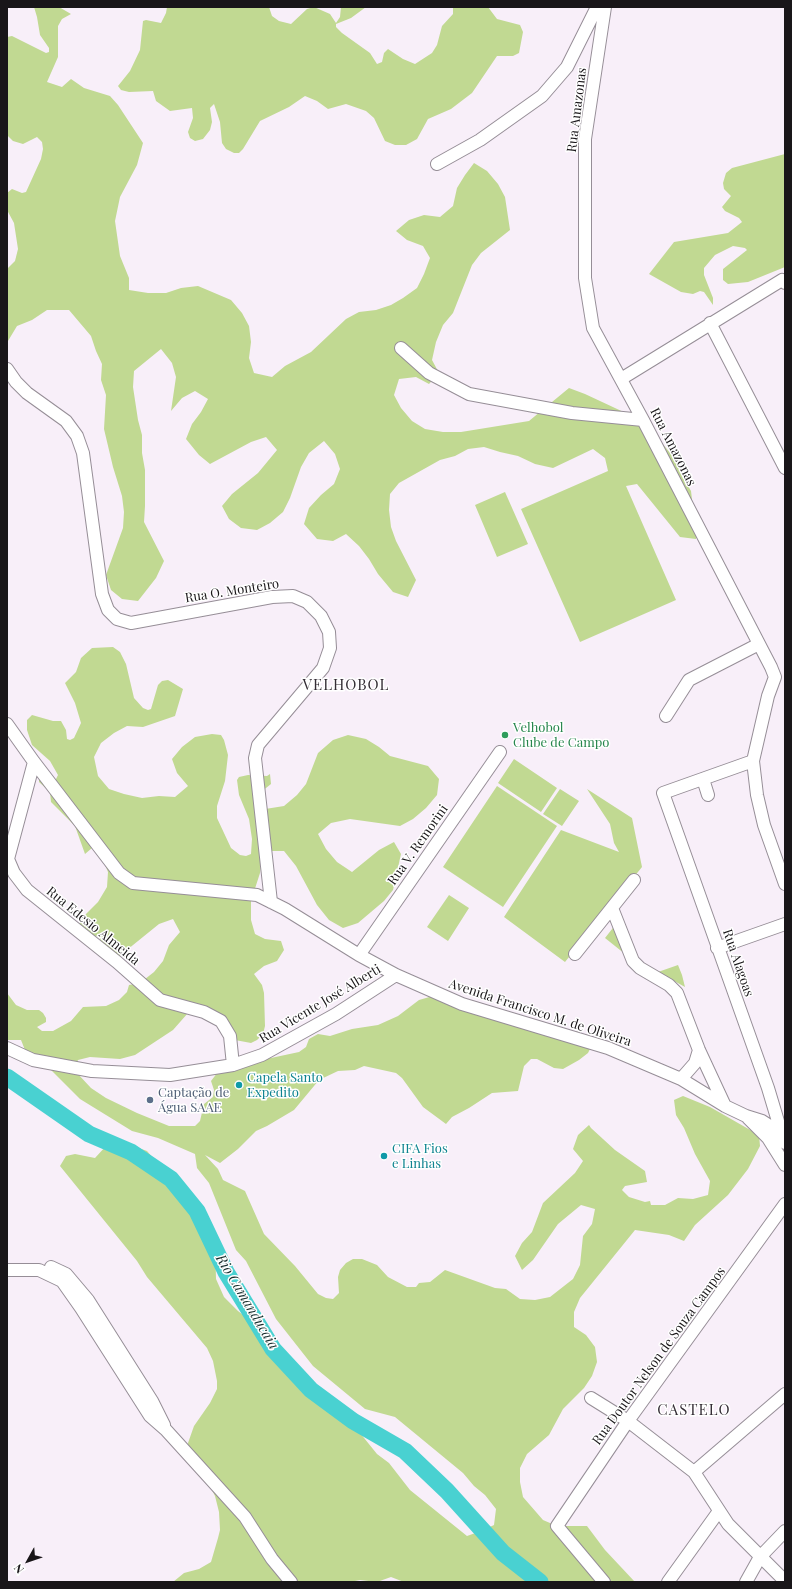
<!DOCTYPE html>
<meta charset="utf-8">
<style>
body{margin:0}
#map{position:relative;width:792px;height:1589px;overflow:hidden;background:#f8eff9;font-family:"Playfair Display",serif}
canvas{display:block}
.frame{position:absolute;inset:0;border:8px solid #191619;pointer-events:none}
.north{position:absolute;left:8px;top:1541px;width:40px;height:40px;-webkit-text-stroke:3px #fff;paint-order:stroke;rotate:230deg;font-size:11px;font-weight:700;line-height:16px;text-align:center;color:#191619}
.north::after{content:'';display:block;margin:auto;width:14px;height:18px;background:#191619;clip-path:polygon(50% 0,100% 100%,50% 72%,0 100%)}
</style>
<div id="map">
<canvas width="792" height="1589"></canvas>
<div class="frame"></div>
<div class="north">N</div>
</div>
<script>
const ctx = document.querySelector('canvas').getContext('2d');
ctx.lineJoin = 'round';
function fill(path, color) {
  ctx.fillStyle = color;
  ctx.fill(path, 'evenodd');
}
function shape(rows) {
  const path = new Path2D();
  for (const r of rows) {
    path.moveTo(r[0], r[1]);
    for (let i = 2; i < r.length; i += 2) path.lineTo(r[i], r[i + 1]);
  }
  return path;
}
function stroke(path, color, width, dash) {
  ctx.strokeStyle = color;
  ctx.lineWidth = width;
  ctx.lineCap = dash ? 'butt' : 'round';
  ctx.setLineDash(dash || []);
  ctx.stroke(path);
}
function write(font, color, halo, rows, align = 'center') {
  ctx.font = font + ' "Playfair Display",serif';
  ctx.lineWidth = 3;
  ctx.setLineDash([]);
  ctx.textBaseline = 'middle';
  ctx.strokeStyle = halo;
  ctx.fillStyle = color;
  for (const [text, x, y, turn = 0] of rows) {
    ctx.save();
    ctx.translate(x, y);
    ctx.rotate((+turn || 0) * Math.PI / 180);
    ctx.textAlign = isNaN(turn) ? turn : align;
    if (halo) ctx.strokeText(text, 0, 0);
    ctx.fillText(text, 0, 0);
    ctx.restore();
  }
}
fill(shape([
 [34,7,59,7,71,14,62,19,58,26,58,57,47,82,62,87,71,79,84,88,110,96,118,105,143,143,137,165,120,197,115,221,120,256,129,278,129,290,148,293,166,293,181,288,198,286,231,300,242,313,249,326,251,342,249,358,254,373,272,377,285,366,311,352,346,319,359,312,376,310,391,305,403,298,417,288,424,274,430,258,423,246,407,240,396,231,409,220,424,215,440,217,453,206,457,188,465,175,474,163,487,171,498,184,505,197,510,230,481,253,472,265,453,313,443,325,436,342,432,360,439,373,429,384,416,377,399,379,394,395,401,408,412,421,425,429,443,432,461,432,529,421,569,388,585,394,645,422,679,464,684,479,691,491,693,508,698,523,696,539,680,537,637,484,626,486,676,600,580,642,521,509,608,471,605,458,593,449,553,468,535,464,518,456,500,452,484,447,468,449,455,456,440,460,399,483,390,494,389,510,391,527,396,541,416,580,408,597,393,592,378,574,369,559,359,546,346,534,333,541,317,539,304,524,309,508,321,495,334,484,340,469,335,454,324,441,309,453,301,467,290,498,283,512,270,523,257,530,241,528,229,519,222,506,232,494,258,473,277,450,266,437,251,442,210,464,199,455,186,439,192,424,201,412,208,399,195,391,182,398,171,411,176,377,172,363,161,349,134,371,133,387,138,420,142,435,142,453,145,470,145,506,144,522,164,561,156,578,138,601,122,599,111,590,106,575,123,528,124,512,122,496,113,467,104,429,106,395,101,380,102,364,96,351,91,336,69,310,47,310,32,320,17,326,8,341,7,340,7,269,15,261,18,249,14,223,7,210,7,193,12,189,22,193,26,192,41,159,43,149,42,142,37,137,23,144,13,141,7,135,7,37,12,36,46,53,49,52,49,48,40,35,37,17],
 [167,7,269,7,272,16,279,21,291,24,307,9,314,7,330,14,336,23,340,17,341,7,366,7,351,18,336,24,336,27,342,33,370,53,377,64,382,62,384,53,388,49,403,59,415,64,432,53,437,45,442,26,453,14,453,7,488,7,497,19,520,25,523,32,519,53,513,56,497,56,472,93,451,109,428,119,417,139,406,145,395,145,385,141,374,118,366,111,346,104,328,109,317,101,305,96,289,107,260,121,243,149,239,153,234,153,226,149,222,143,220,122,214,104,210,108,212,122,210,130,203,139,195,141,190,138,188,132,193,118,192,108,170,111,156,101,153,91,129,92,121,90,118,86,130,71,140,50,143,21,146,20,161,23,166,13],
 [785,154,785,267,748,282,728,284,723,280,723,269,747,250,745,248,733,246,715,255,704,268,704,275,713,298,713,305,704,292,700,291,693,294,681,292,649,274,674,242,728,233,742,222,739,218,725,211,722,207,731,196,724,189,723,183,726,173,732,168],
 [505,492,528,544,497,557,475,505],
 [113,647,120,652,126,664,134,698,143,708,148,710,151,709,158,685,162,681,168,680,183,689,175,716,143,727,127,726,114,733,101,743,94,757,98,776,109,789,124,794,142,798,159,796,175,797,188,786,177,773,172,759,182,747,195,737,212,734,221,735,224,740,228,755,225,781,217,806,217,818,231,848,240,855,246,856,251,854,252,839,249,819,239,795,237,780,239,777,248,775,267,776,270,774,271,784,261,792,259,810,284,806,297,795,306,784,318,753,333,740,348,735,366,739,379,747,390,756,428,766,439,779,437,795,426,808,413,819,400,826,350,819,331,823,318,834,326,849,337,862,352,872,379,850,394,842,401,854,393,890,384,901,358,923,343,928,329,920,317,905,296,866,284,851,265,851,262,854,260,873,251,901,251,920,255,934,265,939,281,941,284,950,277,961,264,966,254,974,262,985,264,993,265,1026,263,1034,257,1040,251,1043,235,1040,222,1022,188,1013,173,1030,135,1055,120,1059,90,1057,78,1060,76,1065,77,1073,91,1088,106,1098,137,1113,169,1126,195,1126,200,1121,204,1104,213,1097,214,1090,211,1081,221,1068,250,1060,271,1058,299,1052,306,1047,309,1039,318,1034,330,1036,352,1029,378,1025,398,1016,419,1000,440,994,546,1027,579,1032,587,1041,590,1049,588,1053,579,1060,563,1069,554,1068,537,1059,531,1059,524,1066,518,1091,492,1093,469,1108,452,1117,446,1124,423,1107,402,1078,396,1073,364,1066,355,1070,338,1071,319,1080,294,1110,267,1126,256,1131,238,1149,220,1163,205,1155,218,1169,223,1180,245,1191,264,1234,295,1266,318,1294,326,1298,333,1299,339,1293,338,1277,340,1270,346,1263,353,1259,362,1259,377,1265,388,1277,407,1287,416,1287,419,1283,430,1282,445,1270,495,1288,506,1289,520,1299,535,1300,550,1297,573,1279,580,1265,583,1236,592,1224,595,1209,581,1205,558,1224,533,1260,522,1270,515,1256,522,1243,532,1232,543,1203,575,1173,583,1161,573,1149,578,1135,589,1125,591,1128,615,1150,645,1171,647,1182,625,1186,622,1190,629,1197,645,1202,650,1201,651,1205,665,1205,678,1198,693,1199,708,1195,710,1181,695,1154,684,1128,676,1115,674,1100,683,1096,710,1107,759,1135,760,1146,748,1169,728,1195,695,1225,684,1241,669,1235,635,1230,580,1298,574,1312,574,1327,586,1335,595,1347,597,1362,592,1376,584,1388,563,1409,549,1435,527,1454,520,1468,520,1482,523,1497,543,1520,557,1526,587,1526,605,1550,635,1582,404,1582,391,1577,377,1582,360,1580,350,1582,173,1582,184,1573,199,1569,211,1562,218,1538,220,1530,219,1512,215,1496,212,1490,189,1454,188,1443,194,1426,210,1403,217,1389,217,1381,213,1361,207,1348,147,1277,137,1261,60,1166,66,1156,75,1154,95,1158,106,1146,117,1140,147,1151,173,1181,191,1212,197,1216,203,1212,210,1220,215,1236,216,1279,224,1297,238,1311,257,1326,283,1353,289,1361,289,1364,300,1373,322,1400,356,1428,377,1454,389,1463,410,1490,467,1536,481,1531,494,1525,496,1509,485,1495,474,1486,463,1473,395,1417,365,1409,313,1366,276,1319,246,1261,236,1250,209,1183,197,1168,195,1154,158,1138,132,1131,80,1099,46,1065,25,1050,21,1040,7,1040,7,993,16,1005,27,1010,39,1010,43,1013,46,1018,46,1022,37,1027,42,1031,53,1031,71,1021,83,1007,106,1006,119,1000,127,992,129,985,140,983,154,972,163,961,169,945,180,932,173,919,159,924,117,958,108,959,99,937,84,933,79,925,81,919,98,902,107,887,108,872,103,860,92,848,85,854,75,826,51,802,50,792,39,782,39,779,44,777,55,781,58,775,50,761,32,745,27,730,27,720,32,715,53,721,61,721,66,730,67,739,70,740,74,738,81,723,75,703,65,683,76,672,81,658,92,648],
 [514,759,557,788,541,812,498,783],
 [497,786,557,826,503,907,443,867],
 [560,789,579,801,562,826,543,814],
 [587,789,632,818,642,867,565,962,504,917,561,830,619,852,614,843,610,824],
 [449,895,469,908,448,941,427,927],
 [616,924,625,954,605,938],
 [678,965,682,975,685,987,658,972]
]), '#c1d992');
stroke(shape([
 [7,1077,89,1134,131,1152,171,1179,197,1211,226,1272,273,1349,311,1390,353,1421,405,1451,447,1491,503,1553,540,1582]
]), '#49d1d1', 17);
const minor = shape([
 [605,7,585,139,585,278,593,328,643,420,771,667,775,677,768,696,753,761,757,795,764,825,785,884],
 [437,164,480,140,542,96,567,67,597,7],
 [710,323,785,468],
 [401,348,429,373,469,394,572,413,643,420],
 [7,369,16,382,27,393,66,421,77,436,83,453,102,594,108,610,117,619,131,623,272,597,293,596,307,602,321,616,329,632,330,648,323,668,258,745,255,758,271,902],
 [621,379,782,280,785,283],
 [666,716,689,680,759,644],
 [7,724,34,762,119,873,133,883,257,895,285,909,359,955,396,975,462,1004,608,1048,681,1079,725,1106,746,1116,762,1121,773,1128,785,1143],
 [753,761,663,793,768,1088,783,1138],
 [34,762,8,859,14,873,27,890,117,962,160,1000,204,1012,221,1021,230,1036,233,1065],
 [703,779,708,795],
 [612,908,633,961,640,968,669,985,677,993,699,1050,725,1106],
 [717,948,785,924],
 [575,954,634,880],
 [359,955,500,752],
 [7,1048,33,1060,92,1071,170,1075,233,1065,262,1055,336,1014,396,975],
 [681,1079,695,1063,699,1050],
 [748,1118,768,1138,785,1165],
 [51,1267,66,1274,88,1300,152,1401,164,1425],
 [7,1270,39,1270,62,1281,81,1308,150,1416,166,1430,245,1517,272,1559,291,1582],
 [591,1398,628,1421,694,1472,728,1524,785,1581],
 [694,1472,785,1394],
 [604,1582,557,1526,628,1421,785,1204],
 [668,1582,719,1511],
 [746,1582,760,1557,785,1531]
]);
stroke(minor, '#968e97', 14);
stroke(minor, '#fff', 12);
for (const [x, y, r, color] of [
 [505,735,4,"#2e9e5b"],
 [239,1085,4,"#0f9aa8"],
 [150,1100,4,"#5c6f8a"],
 [384,1156,4,"#0f9aa8"]
]) {
  const dot = new Path2D();
  dot.arc(x, y, r, 0, 2 * Math.PI);
  ctx.fillStyle = color;
  ctx.fill(dot);
  stroke(dot, '#fff', 1.5);
}
write('13px', '#191619', '#fff', [
 ["Rua Amazonas",577,110,-83],
 ["Rua Amazonas",673,447,63],
 ["Rua O. Monteiro",232,591,-9],
 ["Rua V. Remorini",418,845,-55],
 ["Rua Edesio Almeida",93,926,39],
 ["Rua Alagoas",738,963,71],
 ["Rua Vicente José Alberti",320,1004,-31],
 ["Avenida Francisco M. de Oliveira",540,1013,18],
 ["Rua Doutor Nelson de Souza Campos",659,1356,-54]
]);
write('13px', '#27864d', '#fff', [
 ["Velhobol",513,728],
 ["Clube de Campo",513,743]
], 'left');
write('13px', '#0d838f', '#fff', [
 ["Capela Santo",247,1078],
 ["Expedito",247,1093],
 ["CIFA Fios",392,1149],
 ["e Linhas",392,1164]
], 'left');
write('13px', '#4e5e75', '#fff', [
 ["Captação de",158,1093],
 ["Água SAAE",158,1108]
], 'left');
write('italic 14px', '#172e2d', '#fff', [
 ["Rio Camanducaia",247,1302,59]
]);
ctx.letterSpacing = '1px';
write('15px', '#342d35', '#fff', [
 ["VELHOBOL",346,685],
 ["CASTELO",694,1410]
]);
ctx.letterSpacing = '0px';
</script>
